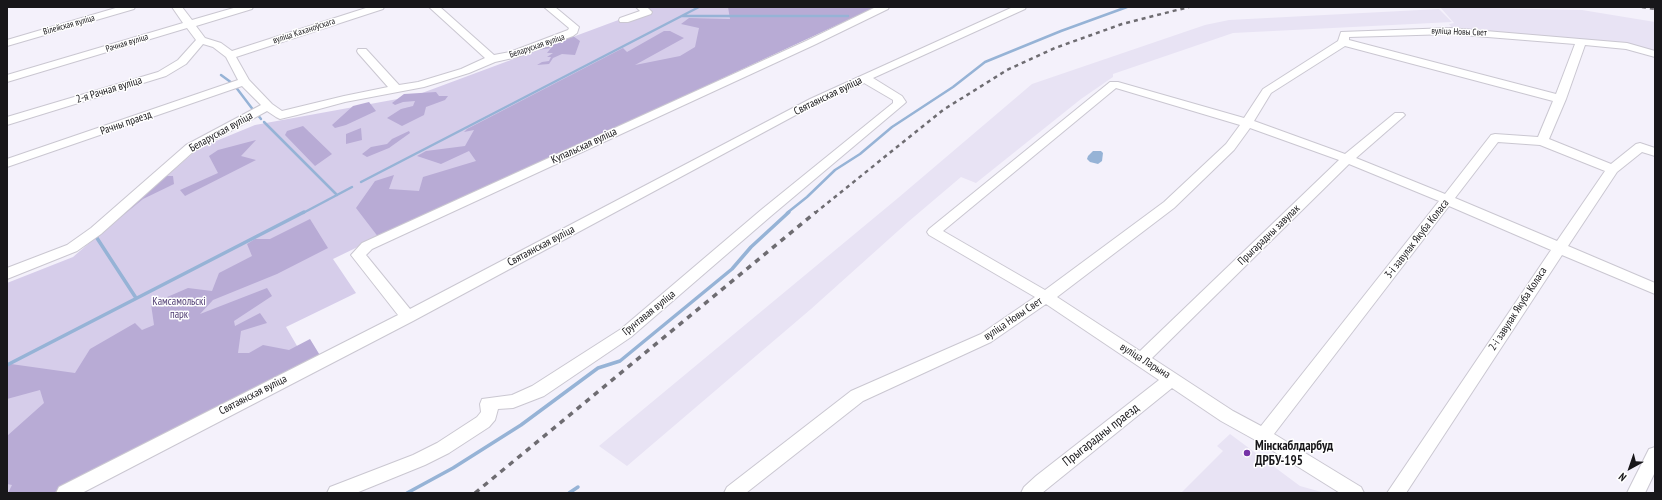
<!DOCTYPE html>
<meta charset="utf-8">
<style>
body{margin:0}
#map{position:relative;width:1662px;height:500px;overflow:hidden;background:#f4f1fb;font-family:"PT Sans Narrow",sans-serif}
canvas{display:block}
.frame{position:absolute;inset:0;border:8px solid #18171a;pointer-events:none}
.north{position:absolute;left:1610px;top:448px;width:40px;height:40px;-webkit-text-stroke:3px #fff;paint-order:stroke;rotate:220deg;font-size:11px;font-weight:700;line-height:16px;text-align:center;color:#18171a}
.north::after{content:'';display:block;margin:auto;width:14px;height:18px;background:#18171a;clip-path:polygon(50% 0,100% 100%,50% 72%,0 100%)}
</style>
<div id="map">
<canvas width="1662" height="500"></canvas>
<div class="frame"></div>
<div class="north">N</div>
</div>
<script>
const ctx = document.querySelector('canvas').getContext('2d');
ctx.lineJoin = 'round';
function fill(path, color) {
  ctx.fillStyle = color;
  ctx.fill(path, 'evenodd');
}
function shape(rows) {
  const path = new Path2D();
  for (const r of rows) {
    path.moveTo(r[0], r[1]);
    for (let i = 2; i < r.length; i += 2) path.lineTo(r[i], r[i + 1]);
  }
  return path;
}
function stroke(path, color, width, dash) {
  ctx.strokeStyle = color;
  ctx.lineWidth = width;
  ctx.lineCap = dash ? 'butt' : 'round';
  ctx.setLineDash(dash || []);
  ctx.stroke(path);
}
function write(font, color, halo, rows, align = 'center') {
  ctx.font = font + ' "PT Sans Narrow",sans-serif';
  ctx.lineWidth = 3;
  ctx.setLineDash([]);
  ctx.textBaseline = 'middle';
  ctx.strokeStyle = halo;
  ctx.fillStyle = color;
  for (const [text, x, y, turn = 0] of rows) {
    ctx.save();
    ctx.translate(x, y);
    ctx.rotate((+turn || 0) * Math.PI / 180);
    ctx.textAlign = isNaN(turn) ? turn : align;
    if (halo) ctx.strokeText(text, 0, 0);
    ctx.fillText(text, 0, 0);
    ctx.restore();
  }
}
fill(shape([
 [1440,7,1582,10,1655,22,1655,51,1619,42,1454,30,1449,24,1454,23],
 [1439,9,1452,22,1233,33,1113,74,1113,77,1081,99,976,183,961,177,908,222,811,309,627,466,599,446,898,198,1032,84,1205,25,1229,20],
 [1230,434,1300,486,1325,493,1181,493,1223,451,1217,446]
]), '#e8e3f4');
fill(shape([
 [645,7,875,7,518,169,333,259,356,293,286,327,307,363,56,493,7,493,7,283,73,257,199,148,255,125,414,96,648,9]
]), '#d6cdea');
fill(shape([
 [728,7,876,7,379,238,356,208,375,181,394,175,389,189,419,191,423,177,476,161,469,151,441,164,417,156,426,151,465,146,474,130,464,132,467,129,623,48,627,52,664,31,670,31,684,38,635,65,680,56,695,47,699,28,681,24,689,18,730,19],
 [573,36,580,41,575,55,562,54,553,58,549,64,537,65,542,62,549,61,551,57,547,57,553,53,547,53,551,48,537,50,536,48],
 [436,92,439,96,448,96,445,100,426,107,424,115,402,126,387,118,401,109,413,106,415,101,403,102,395,105,392,103,404,94],
 [369,102,376,111,346,125,335,128,332,125,353,106],
 [303,126,332,154,315,166,285,135,287,131],
 [361,128,362,140,346,144,346,134],
 [409,131,410,133,389,148,367,157,362,154,371,147,387,144,392,139],
 [256,140,241,156,256,160,185,196,180,190,218,173,209,156,218,150],
 [164,176,173,176,174,184,143,199,121,217,117,217],
 [310,219,328,248,277,274,213,300,200,314,267,288,272,296,234,321,235,326,260,313,267,323,241,331,238,353,249,353,263,345,289,350,310,339,321,357,53,493,8,493,12,485,7,484,7,436,44,403,40,390,7,399,7,366,11,364,75,373,90,349,135,323,142,330,154,325,151,304,188,288,212,291,219,273,252,256,247,244,255,239,270,239]
]), '#b8abd5');
fill(shape([
 [1093,151,1101,151,1103,153,1102,161,1098,164,1090,162,1087,159,1088,156]
]), '#96b3d6');
stroke(shape([
 [682,16,848,16],
 [221,75,232,83],
 [235,86,254,111],
 [257,114,261,119],
 [264,122,337,195],
 [361,182,699,7],
 [303,213,352,187],
 [787,213,807,197,835,170,860,154,892,127,953,87,985,62,1061,31,1127,7]
]), '#96b3d6', 2.5);
stroke(shape([
 [95,235,136,298],
 [7,365,304,212],
 [407,493,453,468,521,425,598,368,620,361,732,269,751,247,789,212],
 [569,493,578,487]
]), '#96b3d6', 3.5);
const minor = shape([
 [119,7,135,7,134,9,7,46,7,40,119,7],
 [172,7,182,7,192,20,237,7,253,7,252,9,196,26,205,38,221,43,232,51,369,7,384,7,383,9,236,57,249,80,272,104,282,111,344,96,388,87,358,53,357,51,358,49,366,49,399,85,418,82,461,69,485,58,429,7,440,7,494,55,510,52,568,30,569,28,544,7,555,7,579,27,577,33,573,36,517,57,495,62,469,73,424,87,345,102,297,115,280,119,276,117,267,111,194,151,101,234,77,251,7,279,7,268,67,245,91,228,186,145,261,105,242,86,7,167,7,159,238,80,226,57,213,47,203,44,186,64,166,76,7,125,7,117,158,72,178,60,196,40,187,28,7,82,7,75,183,23,172,7],
 [636,7,647,7,652,12,651,14,628,22,620,22,619,20,620,18,640,11,636,7],
 [876,7,889,7,888,9,814,45,372,249,366,255,410,309,810,99,1013,7,1026,7,1025,9,873,78,902,96,906,102,904,104,771,216,631,337,544,396,513,408,498,409,495,420,489,427,449,453,425,465,356,493,327,493,330,487,413,455,437,443,477,417,481,412,480,404,482,399,512,395,532,386,621,329,761,210,893,103,893,100,864,83,818,103,413,321,82,493,56,493,59,487,398,315,351,255,362,243,806,41,876,7],
 [1450,28,1627,43,1655,51,1655,57,1626,49,1585,45,1566,99,1549,139,1611,164,1636,144,1640,143,1655,148,1655,156,1642,152,1617,172,1568,246,1655,283,1655,294,1562,255,1406,493,1387,493,1551,250,1449,206,1274,434,1361,487,1364,493,1340,493,1257,441,1221,421,1172,388,1042,493,1021,493,1024,487,1036,476,1159,380,1046,304,991,342,863,401,746,493,724,493,727,487,851,391,981,334,1035,297,929,235,927,232,929,229,1110,82,1118,82,1244,118,1263,89,1338,41,1341,32,1450,28],
 [1450,34,1575,44,1556,94,1349,40,1349,37,1450,34],
 [1345,46,1553,101,1538,137,1495,134,1491,135,1445,194,1356,158,1403,117,1405,115,1403,113,1395,113,1345,154,1254,121,1271,93,1345,46],
 [1116,88,1240,125,1226,144,1164,202,1045,290,943,231,1116,88],
 [1250,128,1339,160,1140,351,1057,297,1174,208,1234,150,1250,128],
 [1498,142,1540,145,1605,171,1557,241,1455,198,1498,142],
 [1349,164,1439,201,1261,426,1233,411,1152,358,1349,164],
 [1655,447,1655,472,1645,493,1627,493,1649,449,1655,447]
]);
stroke(minor, '#cac7d1', 2);
fill(minor, '#fff');
stroke(shape([
 [1642,7,1655,9],
 [815,213,943,110,1007,70,1055,48,1122,24,1189,7]
]), '#6e6c71', 2.5, [4, 4]);
stroke(shape([
 [475,493,816,212]
]), '#6e6c71', 3.5, [5.5, 5.5]);
for (const [x, y, r, color] of [
 [1247,453,4,"#7633a7"]
]) {
  const dot = new Path2D();
  dot.arc(x, y, r, 0, 2 * Math.PI);
  ctx.fillStyle = color;
  ctx.fill(dot);
  stroke(dot, '#fff', 1.5);
}
write('9px', '#18171a', '#fff', [
 ["Вілейская вуліца",69,25,-16],
 ["вуліца Каханоўскага",304,31,-18],
 ["вуліца Новы Свет",1459,32,2],
 ["Рачная вуліца",127,43,-17],
 ["Беларуская вуліца",537,46,-19]
]);
write('11px', '#18171a', '#fff', [
 ["2-я Рачная вуліца",109,90,-17],
 ["Святаянская вуліца",828,96,-26],
 ["Рачны праезд",126,123,-19],
 ["Беларуская вуліца",221,132,-29],
 ["Купальская вуліца",584,146,-25],
 ["Прыгарадны завулак",1269,235,-44],
 ["3-і завулак Якуба Коласа",1417,239,-52],
 ["Святаянская вуліца",541,246,-28],
 ["2-і завулак Якуба Коласа",1518,309,-57],
 ["Грунтавая вуліца",649,313,-39],
 ["вуліца Новы Свет",1013,319,-34],
 ["вуліца Ларына",1145,361,32],
 ["Святаянская вуліца",253,395,-27]
]);
write('11px', '#503d73', '#fff', [
 ["Камсамольскі",179,302],
 ["парк",179,315]
]);
write('13px', '#18171a', '#fff', [
 ["Прыгарадны праезд",1101,435,-38]
]);
write('bold 13px', '#18171a', '#fff', [
 ["Мінскаблдарбуд",1255,446],
 ["ДРБУ-195",1255,461]
], 'left');
</script>
